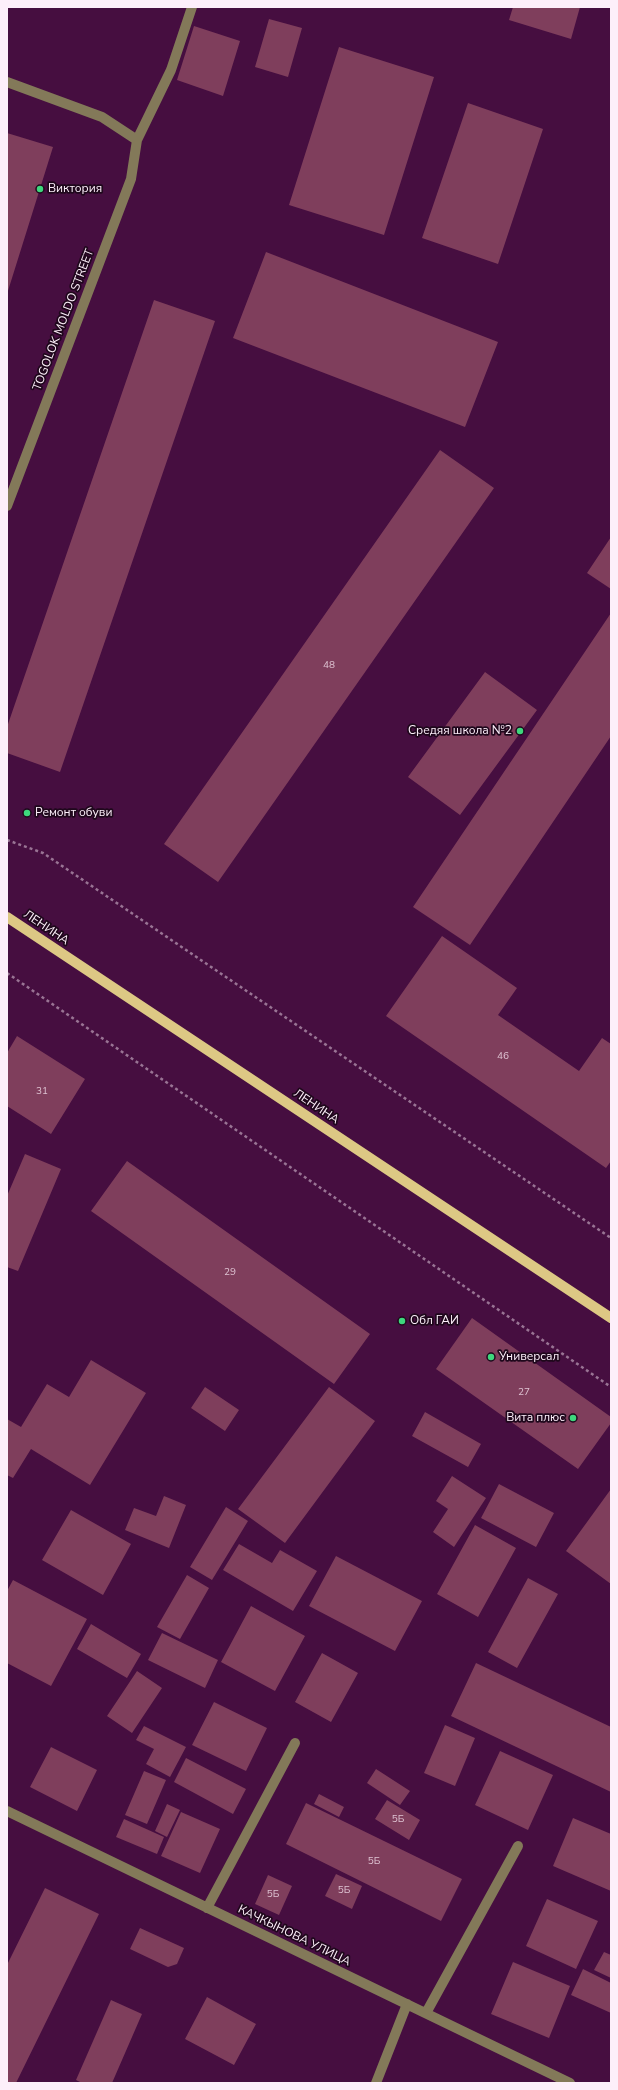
<!DOCTYPE html>
<meta charset="utf-8">
<style>
body{margin:0}
#map{position:relative;width:618px;height:2090px;overflow:hidden;background:#460e40;font-family:"Nunito Sans",sans-serif}
canvas{display:block}
.frame{position:absolute;inset:0;border:8px solid #fdeffa;pointer-events:none}
</style>
<div id="map">
<canvas width="618" height="2090"></canvas>
<div class="frame"></div>
</div>
<script>
const ctx = document.querySelector('canvas').getContext('2d');
ctx.lineJoin = 'round';
function fill(path, color) {
  ctx.fillStyle = color;
  ctx.fill(path, 'evenodd');
}
function shape(rows) {
  const path = new Path2D();
  for (const r of rows) {
    path.moveTo(r[0], r[1]);
    for (let i = 2; i < r.length; i += 2) path.lineTo(r[i], r[i + 1]);
  }
  return path;
}
function stroke(path, color, width, dash) {
  ctx.strokeStyle = color;
  ctx.lineWidth = width;
  ctx.lineCap = dash ? 'butt' : 'round';
  ctx.setLineDash(dash || []);
  ctx.stroke(path);
}
function write(font, color, halo, rows, align = 'center') {
  ctx.font = font + ' "Nunito Sans",sans-serif';
  ctx.lineWidth = 3.5;
  ctx.setLineDash([]);
  ctx.textBaseline = 'middle';
  ctx.strokeStyle = halo;
  ctx.fillStyle = color;
  for (const [text, x, y, turn = 0] of rows) {
    ctx.save();
    ctx.translate(x, y);
    ctx.rotate((+turn || 0) * Math.PI / 180);
    ctx.textAlign = isNaN(turn) ? turn : align;
    if (halo) ctx.strokeText(text, 0, 0);
    ctx.fillText(text, 0, 0);
    ctx.restore();
  }
}
fill(shape([
 [513,7,580,7,571,39,509,20],
 [269,19,302,28,288,77,255,67],
 [194,26,240,41,223,96,177,80],
 [339,47,434,77,384,235,289,205],
 [468,103,543,129,498,264,422,238],
 [7,133,53,147,7,294],
 [266,252,498,342,465,427,233,338],
 [154,300,215,321,60,772,7,753,7,727],
 [440,450,494,488,218,882,164,844],
 [611,537,611,589,587,573],
 [611,613,611,736,470,945,413,907],
 [485,672,537,710,460,815,408,777],
 [442,936,517,988,498,1015,579,1071,602,1038,611,1044,611,1161,606,1168,386,1016],
 [17,1036,85,1079,51,1134,7,1106,7,1053],
 [25,1154,61,1169,18,1271,7,1267,7,1196],
 [127,1161,370,1334,334,1384,91,1211],
 [472,1318,611,1417,611,1423,578,1469,436,1369],
 [91,1360,146,1393,90,1485,31,1449,13,1478,7,1475,7,1419,21,1427,47,1384,69,1397],
 [205,1387,239,1410,225,1431,191,1408],
 [329,1387,375,1421,285,1543,238,1509],
 [425,1412,481,1444,468,1467,412,1436],
 [452,1476,486,1498,454,1547,433,1532,448,1509,436,1501],
 [499,1484,554,1513,536,1547,481,1518],
 [611,1489,611,1584,566,1551],
 [164,1496,186,1505,169,1548,125,1530,134,1508,156,1516],
 [226,1507,248,1521,212,1580,190,1567],
 [71,1510,131,1544,103,1595,42,1560],
 [475,1525,516,1548,478,1617,437,1594],
 [239,1544,272,1563,280,1550,317,1571,293,1611,223,1570],
 [336,1556,422,1601,395,1651,309,1606],
 [187,1575,209,1588,180,1639,157,1627],
 [528,1578,558,1594,517,1668,488,1652],
 [13,1580,87,1619,51,1686,7,1663,7,1591],
 [251,1606,305,1636,275,1691,221,1662],
 [91,1624,141,1654,127,1678,77,1649],
 [162,1633,218,1660,205,1688,148,1660],
 [322,1653,358,1673,331,1722,295,1702],
 [476,1663,611,1727,611,1792,451,1716],
 [137,1671,162,1688,132,1733,107,1716],
 [214,1702,267,1728,246,1771,192,1745],
 [445,1725,475,1738,455,1786,424,1773],
 [144,1726,186,1747,170,1777,146,1764,154,1749,136,1740],
 [51,1747,97,1770,77,1811,30,1787],
 [500,1751,553,1775,528,1830,475,1805],
 [186,1758,246,1789,233,1814,174,1782],
 [376,1769,410,1791,400,1805,367,1783],
 [144,1771,166,1780,147,1824,125,1815],
 [319,1794,344,1807,339,1817,314,1804],
 [387,1800,420,1820,409,1840,375,1819],
 [306,1803,462,1879,441,1921,286,1844],
 [167,1804,180,1810,167,1837,155,1831],
 [181,1812,220,1829,200,1873,161,1856],
 [573,1818,611,1834,611,1891,553,1866],
 [124,1819,164,1837,157,1854,116,1837],
 [336,1874,362,1886,352,1909,325,1896],
 [268,1875,292,1886,279,1915,255,1904],
 [45,1888,99,1914,16,2083,7,2083,7,1965],
 [547,1899,598,1921,576,1969,526,1946],
 [140,1928,184,1948,177,1964,168,1967,130,1949],
 [604,1952,611,1955,611,1978,594,1970],
 [513,1962,570,1986,549,2038,491,2014],
 [583,1969,611,1983,611,2013,571,1995],
 [207,1997,256,2024,234,2065,185,2039],
 [111,2000,142,2014,112,2083,82,2083,76,2080]
]), '#7f3e5c');
stroke(shape([
 [7,840,43,853,611,1238],
 [7,973,611,1387]
]), '#997494', 2.5, [3, 3]);
stroke(shape([
 [7,82,102,117,137,140],
 [7,506,131,179,137,140,171,70,192,7],
 [7,1811,570,2083],
 [207,1908,295,1743],
 [426,2013,518,1846],
 [376,2083,407,2004]
]), '#837959', 10);
stroke(shape([
 [7,917,611,1318]
]), '#ddc884', 10);
for (const [x, y, r, color] of [
 [40,189,4,"#3ed77d"],
 [520,731,4,"#3ed77d"],
 [27,813,4,"#3ed77d"],
 [402,1321,4,"#3ed77d"],
 [491,1357,4,"#3ed77d"],
 [573,1418,4,"#3ed77d"]
]) {
  const dot = new Path2D();
  dot.arc(x, y, r, 0, 2 * Math.PI);
  ctx.fillStyle = color;
  ctx.fill(dot);
  stroke(dot, '#1f081c', 1.5);
}
write('10px', '#dec3d2', null, [
 ["48",329,666],
 ["46",503,1057],
 ["31",42,1092],
 ["29",230,1273],
 ["27",524,1393],
 ["5Б",398,1820],
 ["5Б",374,1862],
 ["5Б",344,1891],
 ["5Б",273,1895]
]);
write('12px', '#fdeffa', '#1f081c', [
 ["Виктория",48,189],
 ["Средяя школа №2",512,731,"right"],
 ["Ремонт обуви",35,813],
 ["Обл ГАИ",410,1321],
 ["Универсал",499,1357],
 ["Вита плюс",565,1418,"right"]
], 'left');
write('12px', '#fdeffa', '#1f081c', [
 ["TOGOLOK MOLDO STREET",64,320,-69],
 ["ЛЕНИНА",46,928,34],
 ["ЛЕНИНА",316,1107,34],
 ["КАЧКЫНОВА УЛИЦА",294,1936,26]
]);
</script>
